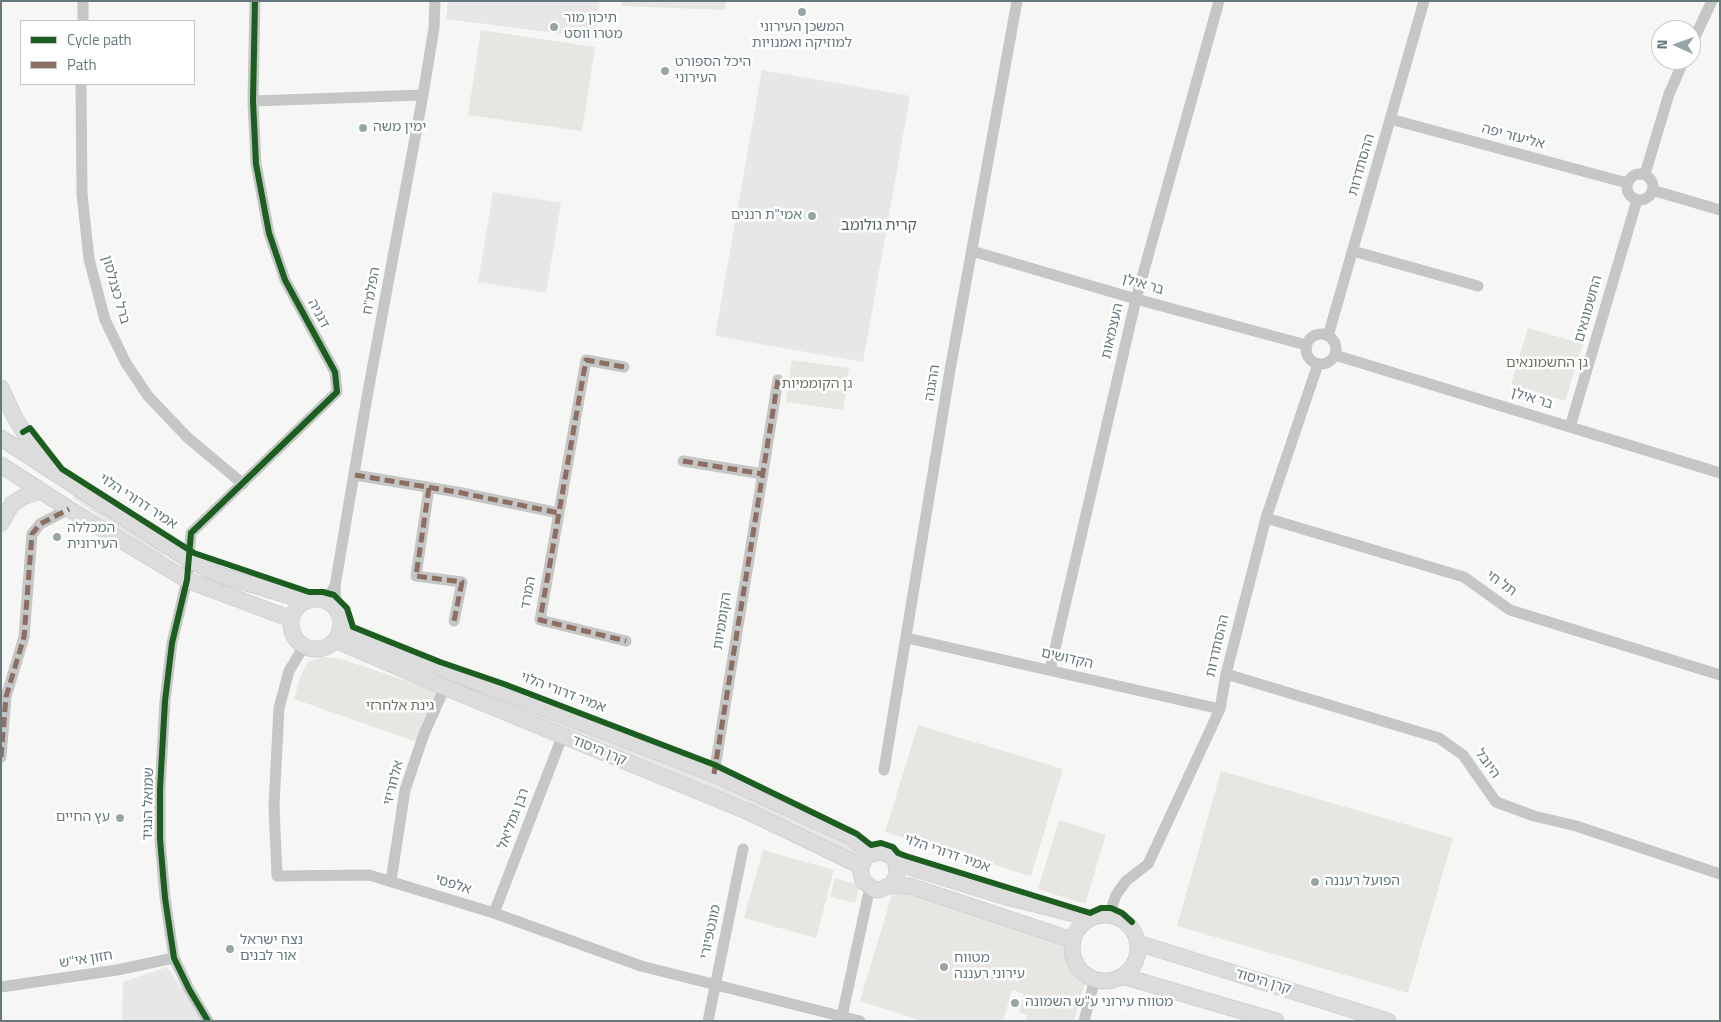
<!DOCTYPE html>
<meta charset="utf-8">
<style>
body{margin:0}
#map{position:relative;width:1721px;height:1022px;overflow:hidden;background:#f6f6f5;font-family:"Titillium Web",sans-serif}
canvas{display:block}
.frame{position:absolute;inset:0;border:2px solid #65797c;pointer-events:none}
.legend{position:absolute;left:20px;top:20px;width:175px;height:65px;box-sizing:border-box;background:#fff;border:1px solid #c1c9cb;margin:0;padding:6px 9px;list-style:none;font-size:15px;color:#65797c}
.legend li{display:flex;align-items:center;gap:10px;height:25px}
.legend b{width:25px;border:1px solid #c1c9cb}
.north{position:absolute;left:1651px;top:20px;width:50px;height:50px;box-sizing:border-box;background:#fff;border:1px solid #c1c9cb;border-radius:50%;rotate:272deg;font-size:14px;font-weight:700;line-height:20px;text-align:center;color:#65797c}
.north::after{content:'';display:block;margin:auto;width:18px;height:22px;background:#98a5a6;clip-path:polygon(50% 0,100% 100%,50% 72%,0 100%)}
</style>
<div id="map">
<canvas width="1721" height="1022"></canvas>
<div class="frame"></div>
<ul class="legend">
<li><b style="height:6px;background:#1b5e20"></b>Cycle path</li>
<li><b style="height:6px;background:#8d6e63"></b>Path</li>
</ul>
<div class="north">N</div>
</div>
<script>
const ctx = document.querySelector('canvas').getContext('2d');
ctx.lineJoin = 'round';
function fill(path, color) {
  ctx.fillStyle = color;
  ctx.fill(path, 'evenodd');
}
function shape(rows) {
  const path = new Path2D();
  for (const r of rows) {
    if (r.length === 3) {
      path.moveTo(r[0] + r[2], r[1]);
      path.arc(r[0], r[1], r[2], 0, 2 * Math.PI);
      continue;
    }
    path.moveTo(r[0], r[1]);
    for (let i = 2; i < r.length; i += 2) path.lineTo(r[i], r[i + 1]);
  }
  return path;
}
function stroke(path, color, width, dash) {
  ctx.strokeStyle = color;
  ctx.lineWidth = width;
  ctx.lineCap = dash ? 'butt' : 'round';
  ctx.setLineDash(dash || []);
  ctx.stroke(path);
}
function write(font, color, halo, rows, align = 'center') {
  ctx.font = font + ' "Titillium Web","Noto Sans Hebrew",sans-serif';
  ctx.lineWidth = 5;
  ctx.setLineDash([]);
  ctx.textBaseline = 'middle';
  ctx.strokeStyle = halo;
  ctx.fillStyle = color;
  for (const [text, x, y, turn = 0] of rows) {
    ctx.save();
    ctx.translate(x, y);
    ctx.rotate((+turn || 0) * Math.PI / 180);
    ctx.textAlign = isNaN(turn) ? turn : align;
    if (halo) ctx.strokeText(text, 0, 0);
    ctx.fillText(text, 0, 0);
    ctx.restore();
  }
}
fill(shape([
 [448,1,600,1,595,38,446,19],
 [762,70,910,96,863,362,715,336],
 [493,192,561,203,546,293,478,282],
 [167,967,205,1021,122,1021,123,982]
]), '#e6e7e6');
fill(shape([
 [622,1,726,1,725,10,621,6],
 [481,30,595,47,582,131,468,115],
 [1528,328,1583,344,1565,401,1511,384],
 [792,360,849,368,843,410,786,402],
 [77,492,165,550,162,557,144,547,73,498],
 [345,635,711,775,859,849,852,857,601,749],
 [323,657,341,659,437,691,417,742,294,699,301,675,308,662],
 [918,725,1063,769,1031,876,885,832],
 [1221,771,1453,838,1408,993,1177,926],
 [1059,820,1106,835,1085,904,1038,889],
 [763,850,834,870,816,938,744,918],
 [835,878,860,885,855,903,830,897],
 [908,890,1067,945,1067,954,1073,967,1086,980,1074,1021,1026,1021,1026,1015,1019,1012,1024,994,1012,990,1003,1021,922,1021,860,1001,893,891]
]), '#e6e7e3');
const secondary = shape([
 [1,388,15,418,31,443,45,462],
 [1,438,189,560,220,575,307,601],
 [1,465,69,509,187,580,291,619],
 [1,523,12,504,25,496,41,491],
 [316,624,25],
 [340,629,714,774,853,838,870,854],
 [335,640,444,687,751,813,861,866],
 [896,863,999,895,1090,918],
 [891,885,897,875,896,863,893,857,882,852,870,854,865,858,860,869,863,881,873,889,879,890,891,885,910,886,1072,940],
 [1105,948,33],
 [1138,943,1388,1021],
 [1122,976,1276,1021]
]);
stroke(secondary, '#d0d2d2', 17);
stroke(shape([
 [83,21,83,1],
 [1691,45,1712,1],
 [81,84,82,194,89,259,105,320,126,363,148,396,187,437,243,484],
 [253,101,423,95],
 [1390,119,1627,183],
 [1640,187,13],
 [1645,174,1669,94,1684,60],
 [1652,190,1720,210],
 [972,251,1136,299,1306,345],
 [1353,251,1478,286],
 [1321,349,15],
 [1328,336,1424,1],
 [1335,355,1720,473],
 [624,367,586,360,540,620,626,641],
 [1570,427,1637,200],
 [683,461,763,474],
 [355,475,457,492,559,513],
 [429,488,416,576,462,582,454,621],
 [1266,518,1464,577,1510,610,1720,675],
 [315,599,330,594,335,586],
 [336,609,335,586,367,397,423,95,434,28,435,1],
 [907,638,1220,709],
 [304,646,289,671,279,708,274,806,277,876,369,875,494,913,641,966,860,1021],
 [1050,670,1136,299,1219,1],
 [1226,674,1439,738,1463,755,1496,802,1534,816,1576,826,1720,874],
 [1,757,6,697,24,637,32,534,40,524,69,509],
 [884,770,950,370,1017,1],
 [714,774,778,380],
 [391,881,405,790,424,734,441,696],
 [494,913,562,737],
 [1109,915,1116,895,1126,881,1148,864,1220,709,1226,674,1266,518,1318,364],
 [1,987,117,970,174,958],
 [208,1021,189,989,174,958,165,898,160,839,160,789,165,701,172,643,187,580,191,533,337,392,335,372,285,280,269,233,256,164,253,101,255,1],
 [708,1021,743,849],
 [841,1021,868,896,873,889],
 [1084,1021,1095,979]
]), '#c5c6c6', 11);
stroke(secondary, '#dcdcdc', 15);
stroke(shape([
 [624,367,586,360,540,620,626,641],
 [683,461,763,474],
 [355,475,457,492,559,513],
 [429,488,416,576,462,582,454,621],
 [1,757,6,697,24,637,32,534,40,524,69,509],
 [714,774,778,380]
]), '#8d6e63', 5, [10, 5]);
stroke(shape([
 [23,432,30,428,62,469,194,553,309,592,323,592,334,595,347,608,353,627,440,662,504,684,715,765,857,834,871,845,881,843,893,847,898,853,906,856,1090,913,1101,908,1111,908,1122,913,1132,922],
 [208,1021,189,989,174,958,165,898,160,839,160,789,165,701,172,643,187,580,191,533,337,392,335,372,285,280,269,233,256,164,253,101,255,1]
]), '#1b5e20', 6);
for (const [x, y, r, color] of [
 [802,12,5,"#98a5a6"],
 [554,27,5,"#98a5a6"],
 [665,71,5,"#98a5a6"],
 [363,128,5,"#98a5a6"],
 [812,216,5,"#98a5a6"],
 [57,537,5,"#98a5a6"],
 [120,818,5,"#98a5a6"],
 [1315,882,5,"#98a5a6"],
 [230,949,5,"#98a5a6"],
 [944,967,5,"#98a5a6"],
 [1015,1003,5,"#98a5a6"]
]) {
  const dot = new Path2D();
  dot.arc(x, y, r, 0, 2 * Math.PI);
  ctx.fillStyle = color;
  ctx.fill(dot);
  stroke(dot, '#fff', 2);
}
write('14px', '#65797c', '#fff', [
 ["תיכון מור",564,19],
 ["מטרו ווסט",564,35],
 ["המשכן העירוני",802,28,"center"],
 ["למוזיקה ואמנויות",802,44,"center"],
 ["היכל הספורט",675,63],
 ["העירוני",675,79],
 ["ימין משה",373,128],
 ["אמי\"ת רננים",802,216,"right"],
 ["המכללה",67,529],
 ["העירונית",67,545],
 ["עץ החיים",110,818,"right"],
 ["הפועל רעננה",1325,882],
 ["נצח ישראל",240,941],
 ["אור לבנים",240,957],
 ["מטווח",954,959],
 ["עירוני רעננה",954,975],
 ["מטווח עירוני ע\"ש השמונה",1025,1003]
], 'left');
write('14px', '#65797c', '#fff', [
 ["אליעזר יפה",1513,137,15],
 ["ההסתדרות",1362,165,-74],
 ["בר אילן",1143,285,16],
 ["ברל כצנלסון",115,290,74],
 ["הפלמ\"ח",372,291,-80],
 ["החשמונאים",1589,309,-74],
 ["דגניה",318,314,62],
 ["העצמאות",1113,331,-77],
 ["ההגנה",933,383,-81],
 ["בר אילן",1532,399,17],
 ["אמיר דרורי הלוי",138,502,33],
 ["תל חי",1501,584,35],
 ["המרד",529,593,-80],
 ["הקוממיות",723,621,-81],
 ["ההסתדרות",1218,646,-77],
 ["הקדושים",1067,659,13],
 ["אמיר דרורי הלוי",563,693,21],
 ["קרן היסוד",599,751,22],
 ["היובל",1487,764,54],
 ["אלחריזי",394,783,-76],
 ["שמואל הנגיד",149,804,-89],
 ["רבן גמליאל",514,819,-69],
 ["אמיר דרורי הלוי",947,854,19],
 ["אלפסי",453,885,17],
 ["מונטפיורי",711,932,-78],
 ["חזון אי\"ש",86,960,-9],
 ["קרן היסוד",1263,982,17]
]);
write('14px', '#6c7563', '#fff', [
 ["גן החשמונאים",1547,364],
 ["גן הקוממיות",817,385],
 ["גינת אלחרזי",400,707]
]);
write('15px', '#566568', '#fff', [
 ["קרית גולומב",879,226]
]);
</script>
